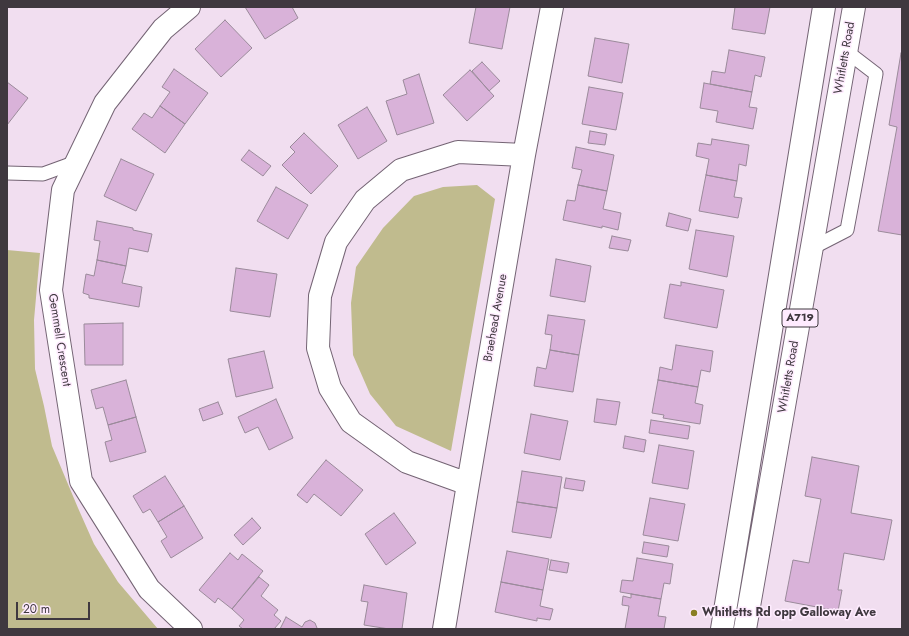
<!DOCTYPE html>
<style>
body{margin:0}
#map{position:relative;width:909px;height:636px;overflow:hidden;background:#f1def0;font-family:Jost,sans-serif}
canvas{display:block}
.frame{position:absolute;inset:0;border:8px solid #3f383f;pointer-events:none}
.scale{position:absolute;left:16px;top:602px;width:74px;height:18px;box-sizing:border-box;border:2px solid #3f383f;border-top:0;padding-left:5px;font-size:12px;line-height:14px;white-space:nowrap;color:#3f383f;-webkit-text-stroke:3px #feebfe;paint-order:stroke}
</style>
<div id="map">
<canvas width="909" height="636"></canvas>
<div class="frame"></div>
<div class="scale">20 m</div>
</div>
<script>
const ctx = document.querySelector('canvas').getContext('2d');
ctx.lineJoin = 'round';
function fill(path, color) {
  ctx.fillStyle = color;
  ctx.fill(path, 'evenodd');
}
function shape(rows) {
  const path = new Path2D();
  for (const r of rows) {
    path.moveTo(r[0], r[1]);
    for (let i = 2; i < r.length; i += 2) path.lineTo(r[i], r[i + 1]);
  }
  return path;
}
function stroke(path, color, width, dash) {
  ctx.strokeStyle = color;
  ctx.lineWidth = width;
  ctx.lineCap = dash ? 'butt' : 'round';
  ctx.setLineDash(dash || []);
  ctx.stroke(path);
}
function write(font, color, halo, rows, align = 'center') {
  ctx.font = font + ' Jost,sans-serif';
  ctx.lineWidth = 3;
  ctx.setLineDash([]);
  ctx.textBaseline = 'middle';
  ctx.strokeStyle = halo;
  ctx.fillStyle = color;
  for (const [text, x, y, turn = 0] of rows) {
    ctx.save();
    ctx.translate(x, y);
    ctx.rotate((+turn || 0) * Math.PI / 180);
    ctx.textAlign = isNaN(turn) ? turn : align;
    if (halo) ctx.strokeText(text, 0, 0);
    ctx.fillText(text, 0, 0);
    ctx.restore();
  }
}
fill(shape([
 [477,185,495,199,451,451,396,426,370,394,353,355,351,303,356,267,383,228,414,196,443,187],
 [7,250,40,253,34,320,35,369,44,406,52,446,78,508,94,544,118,582,158,629,7,629]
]), '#c0bb8e');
const building = shape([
 [245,7,292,7,298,18,265,39,245,7],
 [476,7,510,7,502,49,469,43,476,7],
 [735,7,770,7,765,34,732,29,735,7],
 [225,20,252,48,221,77,195,49,225,20],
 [595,38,629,44,622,83,588,76,595,38],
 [729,50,765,57,761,77,755,75,752,92,710,84,712,71,725,73,729,50],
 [901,53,902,53,902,235,878,231,897,127,889,125,901,53],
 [482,62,500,81,489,91,472,71,482,62],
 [174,69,208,93,185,124,160,106,170,92,162,87,174,69],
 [470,70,494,96,467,121,443,95,470,70],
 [419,74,434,123,397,135,386,101,407,94,403,80,419,74],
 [7,82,28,98,7,125,7,82],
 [704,83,752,92,749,107,757,108,753,129,716,122,718,111,700,108,704,83],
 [589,87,623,93,616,130,582,124,589,87],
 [160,106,185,124,165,153,132,129,144,113,152,118,160,106],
 [367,107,387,141,358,159,338,125,367,107],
 [590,131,607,134,605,145,588,143,590,131],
 [304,133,338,166,311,194,282,165,295,152,290,147,304,133],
 [712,139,749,145,746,166,739,164,737,181,706,175,709,159,696,156,698,143,711,145,712,139],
 [576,147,614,155,607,191,578,185,582,170,572,168,576,147],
 [249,150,271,166,263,176,241,160,249,150],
 [121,159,154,174,136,211,104,196,121,159],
 [706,175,737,181,734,197,742,198,738,218,699,211,706,175],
 [578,185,607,191,603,209,621,213,618,230,602,226,602,228,563,220,567,200,575,201,578,185],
 [276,187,308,205,288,239,257,221,276,187],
 [669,213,691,219,688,231,666,226,669,213],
 [97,221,133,228,133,230,152,234,148,252,129,248,126,266,97,260,100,241,94,240,97,221],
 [696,230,734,236,727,277,689,269,696,230],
 [612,236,631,240,628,251,609,248,612,236],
 [556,259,591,266,585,302,550,296,556,259],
 [97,260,126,266,122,283,142,287,139,307,89,298,89,295,83,293,86,274,94,276,97,260],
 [236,268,277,274,270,317,230,311,236,268],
 [681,282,724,290,717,328,664,318,670,284,681,286,681,282],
 [548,315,585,320,579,355,550,350,552,335,545,334,548,315],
 [123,323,123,365,85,365,84,324,123,323],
 [676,345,713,351,710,372,701,370,698,387,658,380,660,367,672,370,676,345],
 [550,350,579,355,573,392,534,386,537,367,546,369,550,350],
 [264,351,273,388,236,397,228,359,264,351],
 [126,380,136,417,108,425,103,407,96,409,91,390,126,380],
 [658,380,698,387,695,403,703,405,700,424,663,418,664,415,652,413,658,380],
 [276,399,293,438,269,450,258,427,245,433,238,417,276,399],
 [597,399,620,402,616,425,594,422,597,399],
 [218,402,223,414,203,421,199,409,218,402],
 [531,414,568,421,560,460,524,453,531,414],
 [136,417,146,452,110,462,105,442,112,440,108,425,136,417],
 [651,420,690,426,688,439,649,433,651,420],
 [625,436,646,440,644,452,623,448,625,436],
 [659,445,694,451,688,489,652,483,659,445],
 [812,457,859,466,851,513,892,520,884,560,844,553,838,590,842,590,838,611,785,601,793,560,809,563,821,499,805,496,812,457],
 [326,460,363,490,341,516,314,494,307,503,297,495,326,460],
 [522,471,562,477,557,508,517,502,522,471],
 [165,476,184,506,158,522,150,509,143,513,133,496,165,476],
 [566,478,585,481,583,491,564,488,566,478],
 [650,498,685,504,678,541,643,535,650,498],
 [517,502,557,508,551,538,512,532,517,502],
 [184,506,203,538,171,558,161,541,167,537,158,522,184,506],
 [394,513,416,543,386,565,365,534,394,513],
 [252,518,261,528,243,545,234,535,252,518],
 [644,542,669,546,667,557,642,553,644,542],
 [507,551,549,559,543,590,501,582,507,551],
 [230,553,238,560,242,554,263,571,232,609,218,598,215,603,199,590,230,553],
 [637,558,673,564,670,584,664,583,661,599,620,592,622,580,633,581,637,558],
 [551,560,569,563,567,573,549,570,551,560],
 [259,577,269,585,261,596,278,610,274,615,281,621,274,629,243,629,239,626,244,620,232,609,259,577],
 [501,582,543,590,540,606,553,609,550,620,537,618,537,621,495,612,501,582],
 [364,585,407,593,402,629,389,629,364,625,368,602,361,601,364,585],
 [631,594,661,599,658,616,666,617,664,629,625,629,629,606,622,605,623,596,631,598,631,594],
 [286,617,302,627,305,622,310,620,315,623,317,628,316,629,280,629,286,617]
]);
fill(building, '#d9b2d9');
stroke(building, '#9a8a9a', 1);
const service = shape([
 [7,173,43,174,76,162],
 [812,248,847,230,876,74,846,51]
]);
const minor = shape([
 [189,7,163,29,105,103,63,190,51,290,81,481,149,589,191,629],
 [468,484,407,462,351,422,330,388,318,348,320,296,336,242,365,200,401,170,458,152,524,155],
 [444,629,468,484,524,155,552,7]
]);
const primary = shape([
 [722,629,824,7],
 [745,629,854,7]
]);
stroke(service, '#746474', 15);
stroke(minor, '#746474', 24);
stroke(primary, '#746474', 24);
stroke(service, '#fff', 13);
stroke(minor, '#fff', 22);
stroke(primary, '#fff', 22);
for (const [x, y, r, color] of [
 [694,613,4,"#897f25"]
]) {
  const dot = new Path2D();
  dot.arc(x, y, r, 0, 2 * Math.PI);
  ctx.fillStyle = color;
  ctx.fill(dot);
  stroke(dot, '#feebfe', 1.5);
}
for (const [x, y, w] of [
 [800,318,36]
]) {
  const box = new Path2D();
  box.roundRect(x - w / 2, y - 9, w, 18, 3);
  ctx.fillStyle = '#feebfe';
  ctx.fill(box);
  stroke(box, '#3f383f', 1);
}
write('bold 11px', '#3f383f', null, [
 ["A719",800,318]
]);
write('12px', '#3f383f', '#feebfe', [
 ["Whitletts Road",845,58,-80],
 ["Braehead Avenue",496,318,-80],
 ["Gemmell Crescent",59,340,81],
 ["Whitletts Road",789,377,-80]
]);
write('bold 12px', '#3f383f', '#feebfe', [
 ["Whitletts Rd opp Galloway Ave",702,613]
], 'left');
</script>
